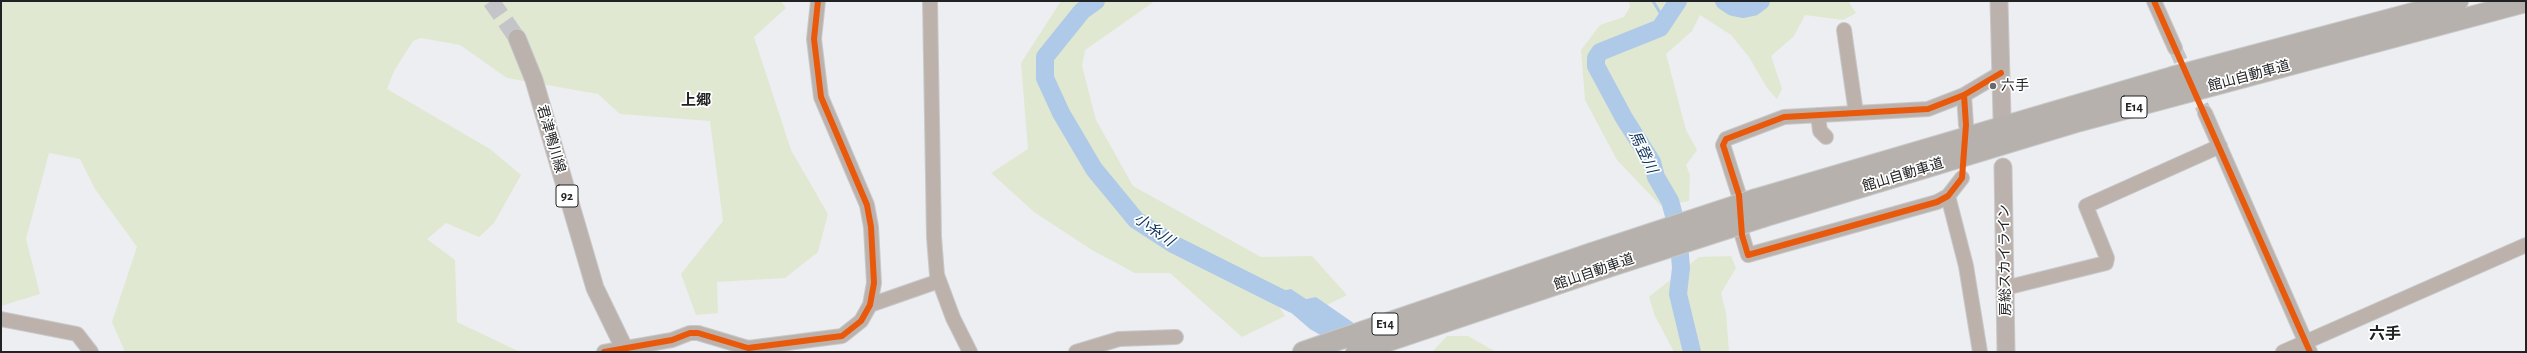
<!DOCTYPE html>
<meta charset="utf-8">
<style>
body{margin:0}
#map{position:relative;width:2527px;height:353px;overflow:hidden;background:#eceef1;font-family:"Alegreya Sans",sans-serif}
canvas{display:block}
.frame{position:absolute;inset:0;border:2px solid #212224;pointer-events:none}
</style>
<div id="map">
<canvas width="2527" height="353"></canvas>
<div class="frame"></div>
</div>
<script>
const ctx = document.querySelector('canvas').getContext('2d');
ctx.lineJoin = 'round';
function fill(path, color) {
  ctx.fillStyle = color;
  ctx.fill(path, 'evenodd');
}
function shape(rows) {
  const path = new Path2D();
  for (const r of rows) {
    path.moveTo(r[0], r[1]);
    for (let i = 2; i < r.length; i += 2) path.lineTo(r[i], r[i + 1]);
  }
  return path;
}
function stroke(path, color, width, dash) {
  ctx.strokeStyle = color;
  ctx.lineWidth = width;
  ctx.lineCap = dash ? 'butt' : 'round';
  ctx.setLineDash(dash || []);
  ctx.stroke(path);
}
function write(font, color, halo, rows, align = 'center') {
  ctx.font = font + ' "Alegreya Sans","Noto Sans JP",sans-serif';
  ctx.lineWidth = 3.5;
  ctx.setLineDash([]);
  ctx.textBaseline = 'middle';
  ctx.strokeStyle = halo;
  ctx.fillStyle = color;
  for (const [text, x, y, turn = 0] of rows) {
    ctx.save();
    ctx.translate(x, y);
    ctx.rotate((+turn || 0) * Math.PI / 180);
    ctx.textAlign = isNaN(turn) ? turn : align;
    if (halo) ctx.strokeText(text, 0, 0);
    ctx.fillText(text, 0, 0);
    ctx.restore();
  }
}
fill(shape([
 [1,1,781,1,786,8,754,37,791,150,828,214,818,252,785,278,717,282,718,313,696,315,681,274,723,221,710,121,620,114,598,94,507,78,460,45,421,38,413,41,394,71,387,89,490,149,521,175,494,223,479,237,446,223,427,239,455,260,457,322,520,352,125,352,112,322,137,247,95,189,80,159,49,153,26,239,40,294,1,306],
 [1061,1,1155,1,1085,50,1082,66,1096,120,1133,186,1261,257,1312,256,1347,295,1327,305,1316,297,1306,299,1298,295,1281,291,1273,297,1285,316,1242,337,1170,273,1135,273,1092,250,1034,212,991,173,1028,149,1021,63],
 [1629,1,1848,1,1856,13,1843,20,1805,15,1794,36,1771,56,1782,89,1777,99,1767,88,1749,57,1731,35,1700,15,1692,31,1666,54,1686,130,1697,150,1686,165,1690,175,1689,201,1661,206,1617,160,1585,100,1581,50,1600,25,1624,17,1630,7],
 [1731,256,1736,268,1721,293,1726,313,1729,352,1674,352,1655,316,1649,297,1699,257],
 [1447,336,1468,336,1496,352,1432,352]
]), '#e1e8d1');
fill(shape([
 [1291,289,1306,299,1316,297,1355,324,1322,336,1310,329,1273,297,1272,293]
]), '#aecae8');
stroke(shape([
 [1653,1,1665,21]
]), '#aecae8', 3);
stroke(shape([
 [1096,1,1082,11,1045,57,1045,78,1061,113,1094,169,1136,220,1173,244,1293,304],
 [1678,1,1660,28,1600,52,1596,58,1596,66,1624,118,1652,162,1656,177,1670,201,1678,230,1681,268,1678,294,1692,352],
 [1724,1,1733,7,1743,9,1753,7,1761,1]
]), '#aecae8', 18);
stroke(shape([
 [2175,48,2205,113]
]), '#c3c5c8', 14, [14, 7]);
stroke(shape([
 [491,1,517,38]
]), '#c3c5c8', 17, [17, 8]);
const minor = shape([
 [930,1,934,237,937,275,953,318,970,352],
 [2154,1,2175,48],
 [1844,30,1856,113],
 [1964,95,1966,125],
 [2205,113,2310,352],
 [1818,115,1820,131,1826,137],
 [1739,195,1723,145,1726,139,1784,117,1928,109,1964,95,2001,73],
 [1948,196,1966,266,1980,352],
 [1742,235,1748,255,1937,202,1948,196,1962,178],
 [2005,288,2106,263,2107,258,2086,206,2220,146],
 [870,305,939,281],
 [1,319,77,334,91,352],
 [604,352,672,340,690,333,698,333,748,348,842,336,861,321,870,305,874,283,871,227,867,205,821,97,814,39,818,1],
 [1076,352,1119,339,1176,337],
 [2283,352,2526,245]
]);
const major = shape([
 [1999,1,2002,118],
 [517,38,534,80,595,288,626,352],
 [2003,167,2006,352]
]);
const highway = shape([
 [1756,199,2172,77,2458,1],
 [1763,217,2080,121,2526,2],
 [1303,352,1592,253],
 [1356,352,1599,270]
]);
stroke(minor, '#c8c9cb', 16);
stroke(major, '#c8c9cb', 19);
stroke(highway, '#c8c9cb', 22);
stroke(minor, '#bcb2ab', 14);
stroke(major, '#bbb2ad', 17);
stroke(highway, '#b6b1ac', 20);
const highwayBridge = shape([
 [1592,253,1756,199],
 [1599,270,1763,217]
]);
stroke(highwayBridge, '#c8c9cb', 22, []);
stroke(highwayBridge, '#b6b1ac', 20);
stroke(shape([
 [2154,1,2310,352],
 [1964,95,1966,125,1962,178,1948,196,1937,202,1748,255,1742,235,1739,195,1723,145,1726,139,1784,117,1928,109,1964,95,2001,73],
 [604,352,672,340,690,333,698,333,748,348,842,336,861,321,870,305,874,283,871,227,867,205,821,97,814,39,818,1]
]), '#e8590c', 6);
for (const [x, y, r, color] of [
 [1993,86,4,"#68696c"]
]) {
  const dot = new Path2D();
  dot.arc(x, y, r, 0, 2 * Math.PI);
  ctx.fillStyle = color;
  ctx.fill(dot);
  stroke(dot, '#fff', 1.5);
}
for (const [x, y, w] of [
 [2134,107,26],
 [567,196,22],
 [1385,324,26]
]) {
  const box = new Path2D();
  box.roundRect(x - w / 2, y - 11, w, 22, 3);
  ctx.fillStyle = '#fff';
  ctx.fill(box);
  stroke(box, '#212224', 1);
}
write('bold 13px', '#212224', null, [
 ["E14",2134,107],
 ["92",567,196],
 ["E14",1385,324]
]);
write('14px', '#212224', '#fff', [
 ["館山自動車道",2249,76,-15],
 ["君津鴨川線",551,139,74],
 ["館山自動車道",1903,175,-17],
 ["房総スカイライン",2005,260,-91],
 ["館山自動車道",1594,272,-19]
]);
write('14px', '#212224', '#fff', [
 ["六手",2001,86]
], 'left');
write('bold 15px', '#212224', '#fff', [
 ["上郷",696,100]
]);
write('italic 15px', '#0c335b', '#fff', [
 ["馬登川",1643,152,64],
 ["小糸川",1154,230,35]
]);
write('bold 16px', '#212224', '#fff', [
 ["六手",2385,334]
]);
</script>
